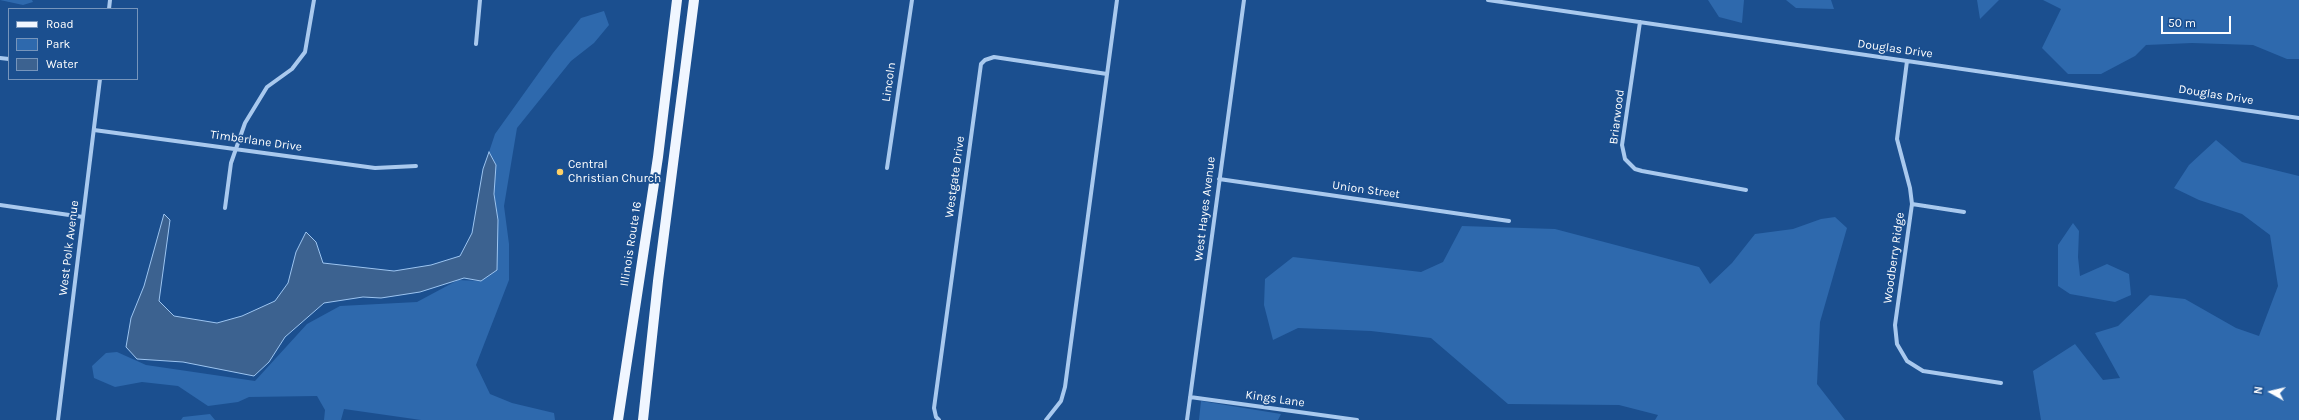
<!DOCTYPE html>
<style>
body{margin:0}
#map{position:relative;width:2299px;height:420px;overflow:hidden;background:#1b4f8f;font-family:Karla,sans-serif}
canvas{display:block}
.legend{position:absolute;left:8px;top:8px;width:130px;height:72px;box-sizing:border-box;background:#1b4f8f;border:1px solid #7695bc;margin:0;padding:5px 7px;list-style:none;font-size:12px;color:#fff}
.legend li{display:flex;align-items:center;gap:8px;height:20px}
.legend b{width:20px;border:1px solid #7695bc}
.north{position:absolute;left:2251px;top:372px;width:40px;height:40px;-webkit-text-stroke:3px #1b4f8f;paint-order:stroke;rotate:278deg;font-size:11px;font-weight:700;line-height:16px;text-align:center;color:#fff}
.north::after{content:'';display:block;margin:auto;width:14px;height:18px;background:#fff;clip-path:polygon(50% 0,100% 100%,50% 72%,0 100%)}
.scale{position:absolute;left:2161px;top:16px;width:70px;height:18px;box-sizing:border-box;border:2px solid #fff;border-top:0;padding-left:5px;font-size:12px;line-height:14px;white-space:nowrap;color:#fff;-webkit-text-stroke:3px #1b4f8f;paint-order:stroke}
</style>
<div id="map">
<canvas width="2299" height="420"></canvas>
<ul class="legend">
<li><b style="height:5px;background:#f0f6ff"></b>Road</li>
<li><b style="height:11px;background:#2e69ad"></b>Park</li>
<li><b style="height:11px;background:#3c6290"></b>Water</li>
</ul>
<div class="north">N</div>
<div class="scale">50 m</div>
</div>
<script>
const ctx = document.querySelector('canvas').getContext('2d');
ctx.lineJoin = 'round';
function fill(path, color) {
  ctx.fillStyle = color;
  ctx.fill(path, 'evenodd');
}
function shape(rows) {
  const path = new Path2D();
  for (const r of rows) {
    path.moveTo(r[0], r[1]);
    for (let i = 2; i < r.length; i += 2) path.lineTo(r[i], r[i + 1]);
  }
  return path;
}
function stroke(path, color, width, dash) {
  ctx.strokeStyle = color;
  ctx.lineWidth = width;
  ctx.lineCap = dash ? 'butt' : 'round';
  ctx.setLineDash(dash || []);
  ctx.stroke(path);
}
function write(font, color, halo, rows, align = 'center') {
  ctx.font = font + ' Karla,sans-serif';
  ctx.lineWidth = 3.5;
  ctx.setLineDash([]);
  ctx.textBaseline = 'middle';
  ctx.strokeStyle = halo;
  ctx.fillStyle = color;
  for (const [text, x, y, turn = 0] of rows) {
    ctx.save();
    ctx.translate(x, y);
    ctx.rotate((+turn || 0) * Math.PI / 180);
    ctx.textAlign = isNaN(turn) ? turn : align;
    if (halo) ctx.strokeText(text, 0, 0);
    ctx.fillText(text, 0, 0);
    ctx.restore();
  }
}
fill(shape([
 [0,0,32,0,33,2,23,5],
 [1708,0,1744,0,1742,23,1719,17],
 [1786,0,1831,0,1834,9,1796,8],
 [1977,0,1999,0,1980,19],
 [2043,0,2299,0,2299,59,2287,59,2253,45,2192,43,2146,45,2135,56,2101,74,2068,74,2042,48,2061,9],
 [604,11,609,25,594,43,571,61,517,128,504,206,509,244,509,280,476,365,490,394,512,403,554,413,555,420,421,420,344,409,341,420,324,420,325,410,317,396,249,397,238,402,208,406,178,386,142,382,115,387,94,378,92,366,106,353,117,352,146,365,255,381,307,324,340,306,417,302,458,280,481,281,498,220,494,191,496,165,489,152,495,134,553,53,581,18],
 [2216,140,2242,162,2299,176,2299,420,2041,420,2033,371,2075,344,2103,380,2120,378,2095,333,2118,326,2150,295,2185,299,2236,328,2259,336,2278,286,2270,235,2242,214,2199,200,2174,188,2189,165],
 [1835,217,1847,228,1820,322,1817,384,1845,420,1655,420,1658,415,1619,405,1508,404,1431,338,1371,331,1298,328,1273,340,1264,305,1265,279,1293,257,1421,272,1443,262,1462,226,1555,229,1699,267,1710,284,1732,263,1755,234,1793,229,1821,219],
 [2073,223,2079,231,2078,257,2080,276,2107,264,2129,274,2131,295,2115,302,2070,294,2058,286,2058,245],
 [1201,401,1281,414,1278,420,1199,420],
 [210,414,215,420,181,420,183,417]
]), '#2e69ad');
const water = shape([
 [489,152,496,165,494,194,498,220,497,270,481,281,464,278,420,292,381,298,363,297,324,303,285,337,269,362,254,376,183,362,137,359,126,347,131,318,144,286,164,214,170,220,159,301,174,316,217,323,242,316,275,301,288,283,296,252,306,232,316,242,323,263,394,271,431,265,460,256,472,233,483,169,489,152]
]);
fill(water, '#3c6290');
stroke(water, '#9cc4f0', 1);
stroke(shape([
 [1488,0,2299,118],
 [109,9,110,0],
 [1640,22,1622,145,1625,159,1635,169,1642,171,1746,190],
 [476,44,480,0],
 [0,58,9,59],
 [1907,61,1897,139,1910,188,1912,204,1895,325,1897,344,1907,361,1923,371,2001,383],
 [94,130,375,168,416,166],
 [887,168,912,0],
 [1219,179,1509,221],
 [1912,204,1964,212],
 [0,205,83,217],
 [225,208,231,163,245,123,267,87,292,69,305,52,314,0],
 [1190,397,1357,420],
 [58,420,100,79],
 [939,420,936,417,934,408,981,64,985,60,994,57,1107,74],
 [1046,420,1061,401,1065,387,1117,0],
 [1187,420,1244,0]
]), '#a9c9ee', 4);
stroke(shape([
 [618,420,658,157,677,0],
 [643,420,658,281,694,0]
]), '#f0f6ff', 10);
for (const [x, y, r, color] of [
 [560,172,4,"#ffd166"]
]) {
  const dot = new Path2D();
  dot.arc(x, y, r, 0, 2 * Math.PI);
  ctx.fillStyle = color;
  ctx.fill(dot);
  stroke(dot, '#1b4f8f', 1.5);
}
write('12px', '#fff', '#1b4f8f', [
 ["Douglas Drive",1895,49,8],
 ["Lincoln",889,82,-82],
 ["Douglas Drive",2216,95,9],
 ["Briarwood",1617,117,-83],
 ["Timberlane Drive",256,141,8],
 ["Westgate Drive",955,177,-82],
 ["Union Street",1366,190,8],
 ["West Hayes Avenue",1205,209,-83],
 ["Illinois Route 16",631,244,-81],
 ["West Polk Avenue",69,248,-83],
 ["Woodberry Ridge",1894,258,-82],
 ["Kings Lane",1275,399,8]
]);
write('12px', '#fff', '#1b4f8f', [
 ["Central",568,165],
 ["Christian Church",568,179]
], 'left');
</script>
